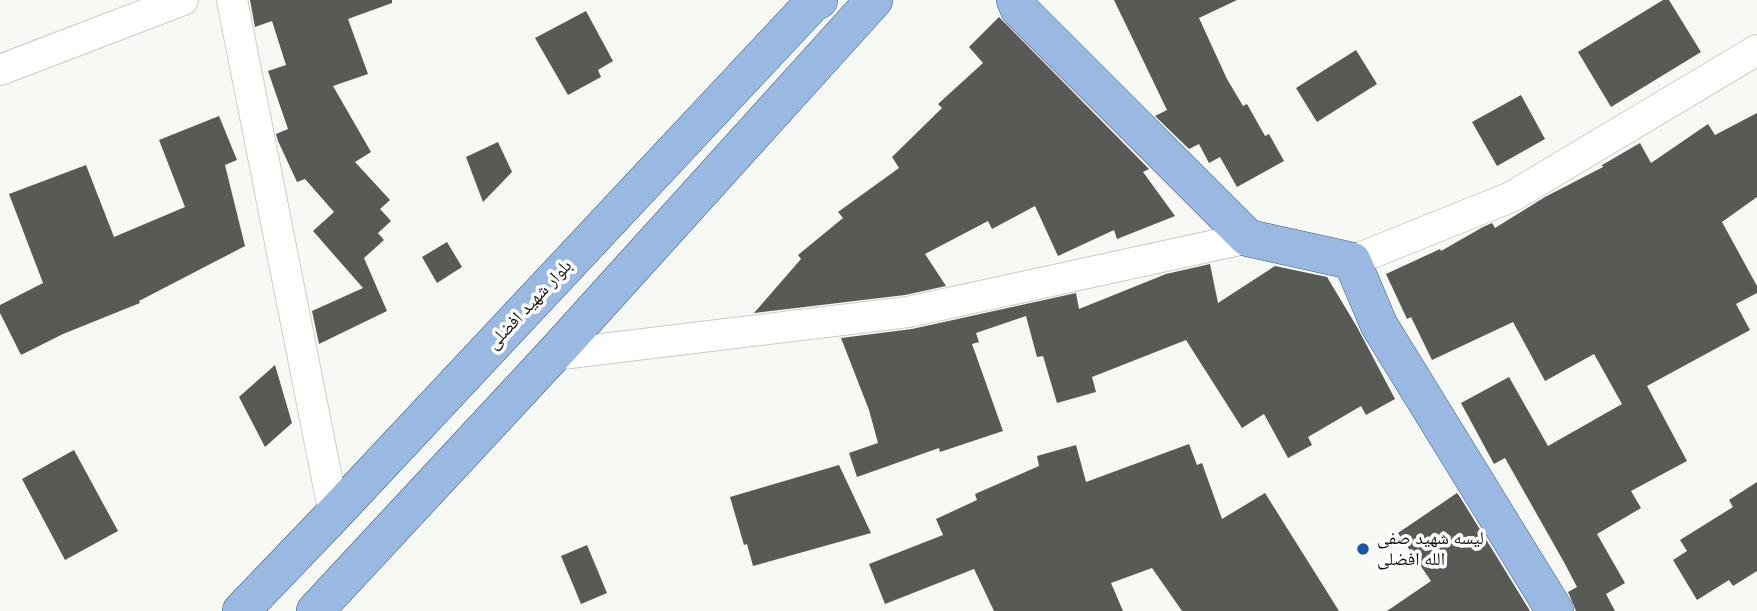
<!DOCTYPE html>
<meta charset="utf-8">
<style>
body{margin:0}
canvas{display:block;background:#f7f9f4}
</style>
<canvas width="1757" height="611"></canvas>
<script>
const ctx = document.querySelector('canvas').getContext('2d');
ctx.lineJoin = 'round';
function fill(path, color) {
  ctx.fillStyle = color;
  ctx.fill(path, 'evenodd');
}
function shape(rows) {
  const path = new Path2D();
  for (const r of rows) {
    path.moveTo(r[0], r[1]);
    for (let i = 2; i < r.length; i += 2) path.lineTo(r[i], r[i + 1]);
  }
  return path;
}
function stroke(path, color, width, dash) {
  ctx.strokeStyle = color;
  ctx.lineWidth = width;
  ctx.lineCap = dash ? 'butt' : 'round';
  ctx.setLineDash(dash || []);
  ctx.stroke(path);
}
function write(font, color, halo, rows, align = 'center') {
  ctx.font = font + ' "Varela Round","Noto Naskh Arabic",sans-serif';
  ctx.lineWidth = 7;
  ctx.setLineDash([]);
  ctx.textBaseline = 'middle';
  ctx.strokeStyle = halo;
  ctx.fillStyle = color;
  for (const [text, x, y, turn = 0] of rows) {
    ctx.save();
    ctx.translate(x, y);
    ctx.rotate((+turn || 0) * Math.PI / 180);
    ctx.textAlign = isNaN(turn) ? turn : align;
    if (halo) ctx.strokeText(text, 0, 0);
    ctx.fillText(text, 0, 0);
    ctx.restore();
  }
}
fill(shape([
 [250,0,392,0,392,3,348,19,368,74,333,86,371,152,355,162,390,200,380,209,391,221,378,233,384,240,364,258,387,311,319,344,312,311,363,288,313,231,334,212,305,179,297,182,278,141,276,134,288,129,268,71,286,65,272,21,255,27],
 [1114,0,1237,0,1199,18,1227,79,1243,106,1247,104,1265,136,1269,134,1284,161,1237,187,1220,157,1209,163,1199,144,1189,149,1155,116,1167,110],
 [1663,0,1669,0,1701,52,1611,107,1578,52],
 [586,11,613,61,598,70,601,77,568,95,535,38],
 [999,17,1149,169,1143,172,1175,216,1117,239,1114,230,1058,256,1035,206,992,229,988,221,925,254,946,286,905,295,754,313,801,259,798,255,843,218,838,212,899,168,892,157,942,108,938,104,983,63,969,47],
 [1356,50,1377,84,1317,122,1296,88],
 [1521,95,1545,139,1497,166,1472,122],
 [1757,113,1757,197,1722,222,1757,286,1757,293,1736,304,1750,330,1647,386,1687,461,1631,491,1641,508,1597,534,1625,583,1606,594,1615,611,1576,611,1568,592,1577,587,1565,564,1505,458,1494,464,1461,403,1509,377,1548,446,1622,404,1594,354,1545,381,1513,322,1432,360,1411,317,1407,319,1386,274,1440,249,1441,251,1483,227,1492,223,1495,228,1545,197,1603,167,1602,165,1640,143,1651,163,1708,124,1715,135],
 [219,116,237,160,225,165,245,246,139,301,140,303,63,334,21,355,0,313,0,305,43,283,9,194,86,165,114,237,185,207,159,140],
 [498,142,512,172,483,202,466,157],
 [447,242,462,267,437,283,422,257],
 [1210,264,1218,303,1275,266,1327,277,1357,327,1395,399,1366,415,1361,406,1308,437,1312,445,1288,458,1264,414,1242,428,1186,340,1092,377,1096,392,1057,403,1043,356,1037,357,1026,316,976,333,979,342,972,344,1003,431,940,452,939,448,857,477,849,453,878,443,869,410,841,338,912,329,1076,293,1079,309,1166,274],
 [275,365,292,423,265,447,239,397],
 [1189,444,1197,465,1202,463,1222,519,1265,493,1339,611,1182,611,1152,568,1111,583,1123,611,994,611,974,569,885,604,869,564,943,535,936,519,977,500,975,494,1039,466,1037,456,1076,445,1086,482],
 [74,450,118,531,65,560,22,479],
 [839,465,871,533,753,566,747,544,744,545,730,497],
 [1757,482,1757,571,1733,586,1729,580,1697,600,1673,560,1687,551,1680,540,1733,507,1729,500],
 [1457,493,1460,497,1530,611,1387,611,1431,581,1398,533],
 [587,545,607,593,581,604,561,556]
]), '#585a56');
const minor = shape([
 [232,0,334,514],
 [0,70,183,0],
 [1352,261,1511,197,1757,50],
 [553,355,908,312,1248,238]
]);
const major = shape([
 [1015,0,1019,9,1248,238,1352,261,1379,325,1555,611],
 [241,611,334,514,811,5,819,0],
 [315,611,553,355,874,0]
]);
stroke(minor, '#cbcdc9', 32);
stroke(major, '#3e5f8b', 38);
stroke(minor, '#fff', 30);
stroke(major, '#9ab9e2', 37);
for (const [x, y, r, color] of [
 [1363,549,7,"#1757a7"]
]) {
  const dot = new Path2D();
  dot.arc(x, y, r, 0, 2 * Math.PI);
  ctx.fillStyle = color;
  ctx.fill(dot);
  stroke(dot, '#fff', 2.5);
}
write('18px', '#0f100e', '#fff', [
 ["بلوار شهید افضلی",530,305,-47]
]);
write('18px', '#0f100e', '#fff', [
 ["لیسه شهید صفی",1377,539],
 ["الله افضلی",1377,560]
], 'left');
</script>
